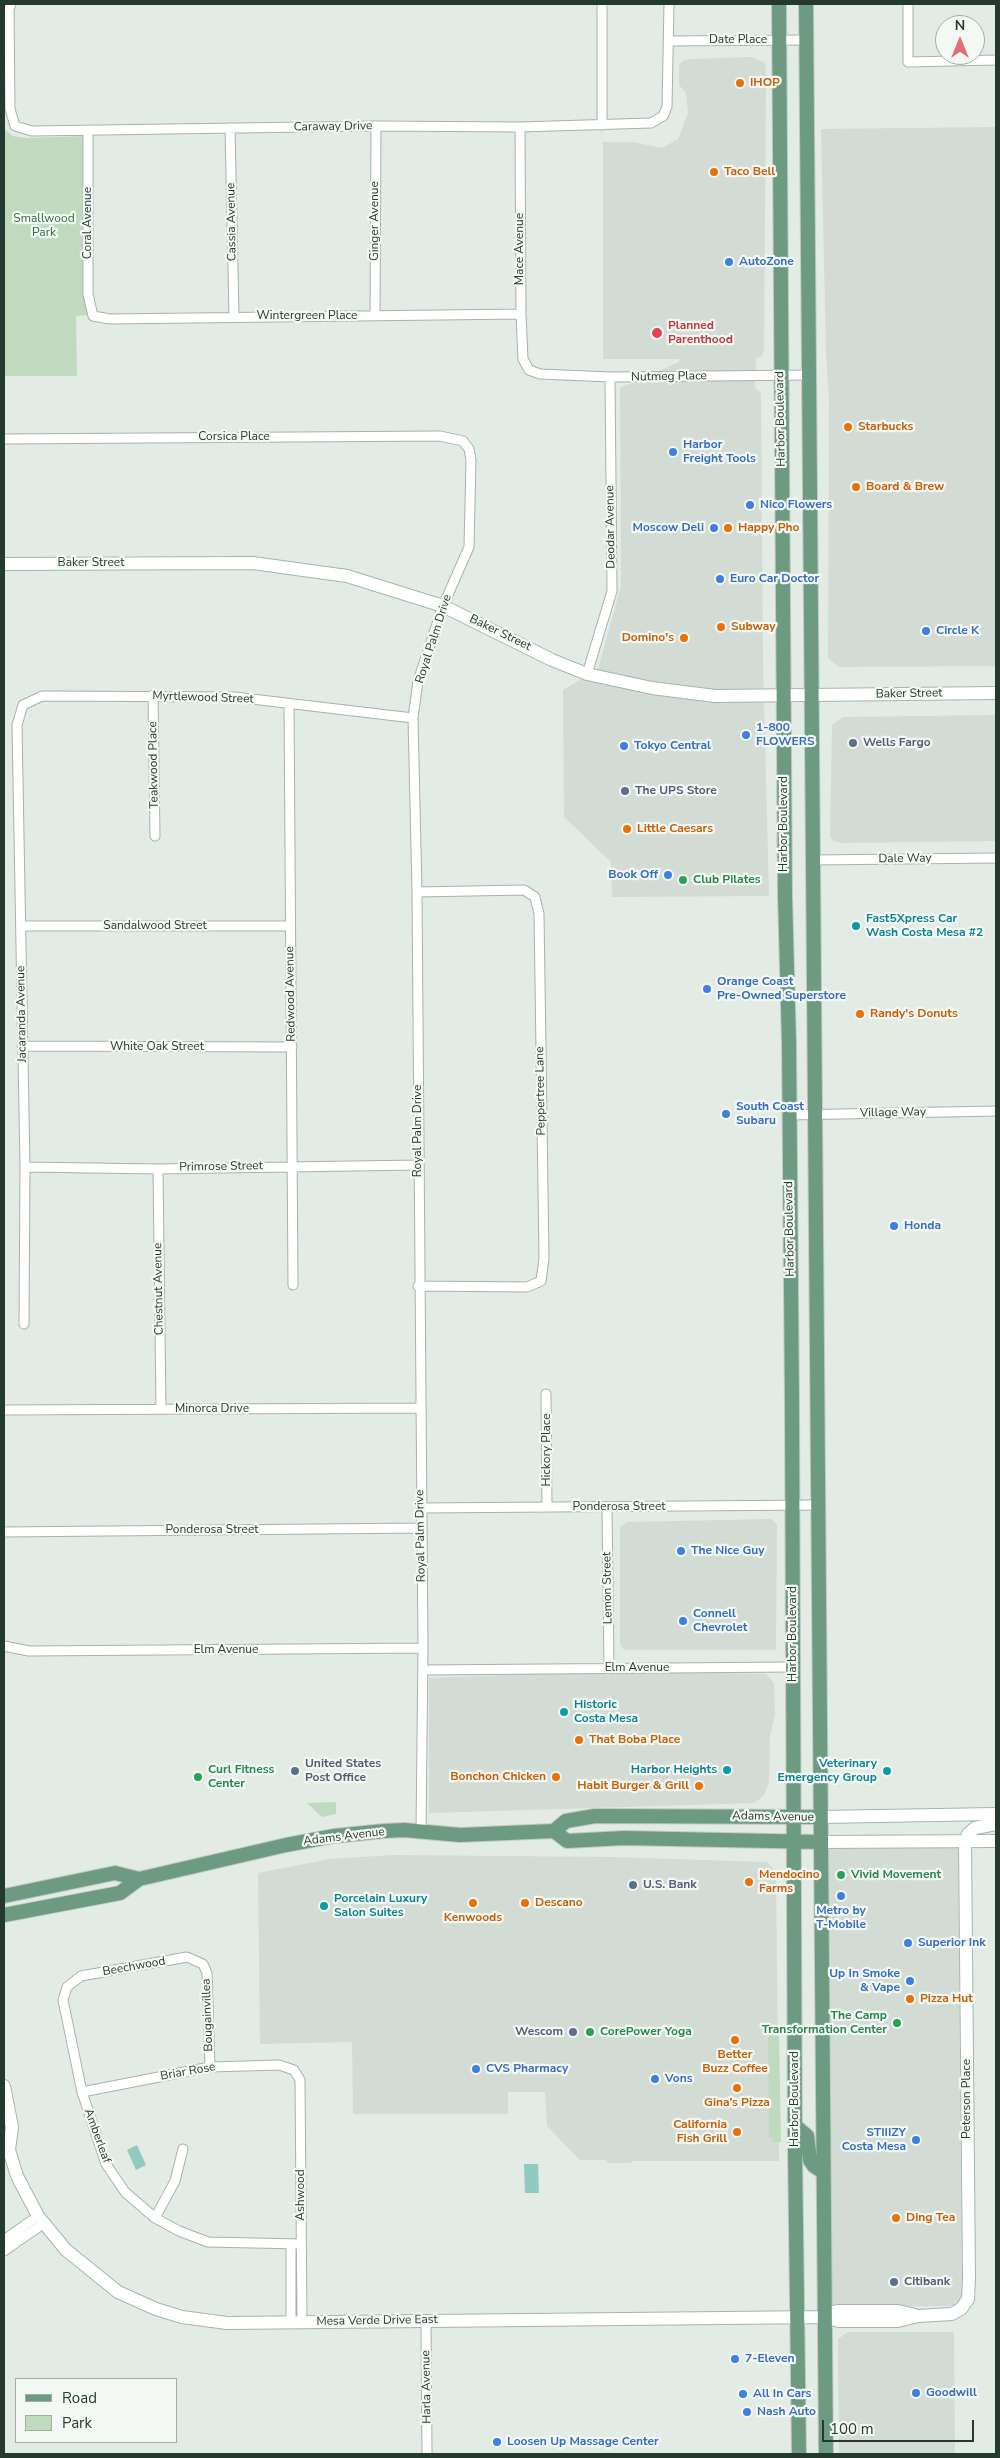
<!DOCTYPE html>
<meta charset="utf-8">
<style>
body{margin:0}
#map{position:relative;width:1000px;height:2458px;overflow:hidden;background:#e3ebe5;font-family:"Nunito Sans",sans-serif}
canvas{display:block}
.frame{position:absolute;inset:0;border:5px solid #253a2e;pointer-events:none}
.legend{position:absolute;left:15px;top:2378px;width:162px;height:65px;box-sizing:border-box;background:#f3f8f4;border:1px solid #a1aca5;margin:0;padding:6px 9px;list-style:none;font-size:15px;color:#253a2e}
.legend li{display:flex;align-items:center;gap:10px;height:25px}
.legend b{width:25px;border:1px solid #a1aca5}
.north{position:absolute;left:935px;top:15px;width:50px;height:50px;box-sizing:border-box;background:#f3f8f4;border:1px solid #a1aca5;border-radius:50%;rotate:0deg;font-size:14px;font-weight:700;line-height:20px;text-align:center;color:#253a2e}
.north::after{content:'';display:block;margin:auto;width:18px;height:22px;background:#e16c73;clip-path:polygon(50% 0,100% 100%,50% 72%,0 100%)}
.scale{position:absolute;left:822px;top:2420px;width:152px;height:22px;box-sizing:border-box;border:2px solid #253a2e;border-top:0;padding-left:6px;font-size:15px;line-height:18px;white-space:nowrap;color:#253a2e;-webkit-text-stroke:4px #f3f8f4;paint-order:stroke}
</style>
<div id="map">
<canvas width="1000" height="2458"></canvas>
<div class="frame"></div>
<ul class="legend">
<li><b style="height:6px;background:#6d9b81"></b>Road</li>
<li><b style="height:14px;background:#c0dabf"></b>Park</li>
</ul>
<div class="north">N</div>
<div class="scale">100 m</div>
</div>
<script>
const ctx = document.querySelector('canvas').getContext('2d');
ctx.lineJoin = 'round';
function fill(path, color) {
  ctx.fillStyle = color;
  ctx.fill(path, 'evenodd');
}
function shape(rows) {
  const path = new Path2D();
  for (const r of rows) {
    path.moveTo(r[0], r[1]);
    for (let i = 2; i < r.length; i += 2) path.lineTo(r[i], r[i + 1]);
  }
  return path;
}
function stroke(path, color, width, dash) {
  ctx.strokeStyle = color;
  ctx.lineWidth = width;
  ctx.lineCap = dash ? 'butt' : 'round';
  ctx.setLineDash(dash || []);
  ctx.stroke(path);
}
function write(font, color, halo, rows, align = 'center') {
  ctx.font = font + ' "Nunito Sans",sans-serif';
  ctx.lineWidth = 4.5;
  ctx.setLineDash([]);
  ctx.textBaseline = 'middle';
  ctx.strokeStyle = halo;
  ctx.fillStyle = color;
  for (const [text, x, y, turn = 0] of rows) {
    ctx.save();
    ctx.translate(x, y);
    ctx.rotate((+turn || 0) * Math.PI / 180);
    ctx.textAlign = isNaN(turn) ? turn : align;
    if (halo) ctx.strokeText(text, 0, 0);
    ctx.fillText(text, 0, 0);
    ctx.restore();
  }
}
fill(shape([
 [752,57,765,63,766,73,764,350,761,357,756,358,755,388,761,393,763,663,769,896,612,897,611,862,564,817,563,690,598,669,621,586,620,388,679,362,679,359,603,359,603,142,633,142,662,148,678,139,688,113,686,93,679,85,679,65,683,61,690,59],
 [996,127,996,666,839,667,828,658,829,398,826,353,821,129],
 [996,715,996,841,842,843,834,841,830,836,832,725,843,717],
 [771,1519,777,1524,776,1650,624,1650,620,1644,620,1527,627,1522],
 [615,1671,766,1674,774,1683,775,1714,770,1736,769,1782,764,1795,755,1803,429,1813,429,1678],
 [958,1846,962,2306,831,2307,828,1848],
 [393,1855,613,1857,767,1862,776,1872,779,2161,632,2161,631,2163,607,2163,606,2160,580,2160,547,2126,545,2092,508,2092,508,2114,353,2114,352,2042,260,2044,258,1873,330,1859],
 [848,2332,954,2332,955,2454,839,2454,838,2339]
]), '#d2dbd4');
fill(shape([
 [4,128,12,136,27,138,84,136,87,315,76,316,77,376,4,376],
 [336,1802,336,1814,322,1817,307,1803],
 [761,2026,771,2026,771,2036,779,2036,781,2142,772,2142,772,2138,769,2138,768,2029,762,2029]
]), '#c0dabf');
fill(shape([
 [137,2145,146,2165,136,2170,127,2150],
 [524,2164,538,2164,539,2193,525,2193]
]), '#92c9c1');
const street = shape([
 [11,4,9,9,10,109,15,126,32,131,376,126,520,127,651,123,663,116,667,107,669,4],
 [908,4,908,62,996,60],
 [670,41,806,40],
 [602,125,602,4],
 [520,127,521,314,523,359,529,370,540,374,610,377,810,375],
 [230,128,234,316],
 [88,130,88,294,93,316,110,319,521,314],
 [375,316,376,126],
 [4,439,440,436,463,441,469,449,471,460,469,547,443,606,418,681,413,718,417,892,423,1648,421,1832],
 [587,674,612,591,610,377],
 [153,695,155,836],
 [289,704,293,1285],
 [813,860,996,858],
 [417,892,524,890,535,897,539,914,544,1258,541,1281,527,1287,418,1286],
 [21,926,290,926],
 [22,1046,292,1047],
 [789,1115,996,1111],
 [25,1167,158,1169,418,1165],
 [158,1169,161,1409],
 [24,1324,25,1167,17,725,23,705,42,696,235,697,413,718],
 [546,1394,547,1507],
 [4,1410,419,1408],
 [607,1507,609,1668],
 [421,1508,818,1505],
 [4,1532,421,1528],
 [4,1646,29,1651,423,1648],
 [423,1670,792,1667],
 [210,2067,207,1973,203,1964,187,1957,81,1976,67,1987,63,2000,82,2092,106,2164,125,2192,155,2218,179,2231,208,2242,301,2244],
 [82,2092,210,2067,279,2065,294,2070,300,2080,302,2322],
 [155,2218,175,2181,183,2149],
 [4,2240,38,2216],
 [291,2244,291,2322],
 [4,2251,43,2224],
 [426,2320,427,2454]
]);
const secondary = shape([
 [4,564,253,563,347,576,443,606,552,660,587,674,652,688,715,696,996,693],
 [820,1817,996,1814],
 [820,1842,996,1841],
 [4,2086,12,2127,9,2150],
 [4,2142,9,2150,17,2176,38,2216,66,2250,118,2292,156,2309,182,2317,227,2323,824,2317,839,2321,898,2321,918,2316,952,2314,961,2309,968,2299,969,2278,965,1841,968,1834,975,1828,996,1824],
 [824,2317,837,2311,898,2311,915,2315]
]);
const primary = shape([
 [779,4,785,896,789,1043,792,1407,795,2150,799,2454],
 [806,4,826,2454],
 [554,1831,566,1821,595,1816,820,1817],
 [4,1896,115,1873,139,1879],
 [4,1915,120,1893,139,1879,286,1845,334,1836,384,1831,404,1830,460,1835,554,1831,567,1841,624,1838,820,1842],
 [795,2126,807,2136,810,2160,814,2166,823,2172]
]);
stroke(street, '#a6b2aa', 11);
stroke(secondary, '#a3b6aa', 14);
stroke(primary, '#c2c8c4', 16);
stroke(street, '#fff', 9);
stroke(secondary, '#fff', 12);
stroke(primary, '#6d9b81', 14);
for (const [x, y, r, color] of [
 [740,83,5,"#e8710a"],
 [714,172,5,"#e8710a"],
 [729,262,5,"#3f7fe0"],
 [657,333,6,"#e0444e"],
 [848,427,5,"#e8710a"],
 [673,452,5,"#3f7fe0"],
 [856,487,5,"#e8710a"],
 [750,505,5,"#3f7fe0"],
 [714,528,5,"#3f7fe0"],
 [728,528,5,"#e8710a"],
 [720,579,5,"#3f7fe0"],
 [721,627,5,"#e8710a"],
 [926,631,5,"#3f7fe0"],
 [684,638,5,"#e8710a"],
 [746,735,5,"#3f7fe0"],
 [853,743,5,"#5c6f8a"],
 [624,746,5,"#3f7fe0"],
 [625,791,5,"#5c6f8a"],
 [627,829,5,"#e8710a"],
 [668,875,5,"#3f7fe0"],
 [683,880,5,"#2e9e5b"],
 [856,926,5,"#0f9aa8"],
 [707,989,5,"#3f7fe0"],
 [860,1014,5,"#e8710a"],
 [726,1114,5,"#3f7fe0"],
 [894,1226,5,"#3f7fe0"],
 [681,1551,5,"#3f7fe0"],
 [683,1621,5,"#3f7fe0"],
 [564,1712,5,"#0f9aa8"],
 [579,1740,5,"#e8710a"],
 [727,1770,5,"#0f9aa8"],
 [295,1771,5,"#5c6f8a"],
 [887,1771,5,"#0f9aa8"],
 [198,1777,5,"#2e9e5b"],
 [556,1777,5,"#e8710a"],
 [699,1786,5,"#e8710a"],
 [841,1875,5,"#2e9e5b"],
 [749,1882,5,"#e8710a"],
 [633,1885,5,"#5c6f8a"],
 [841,1896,5,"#3f7fe0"],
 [473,1903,5,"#e8710a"],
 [525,1903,5,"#e8710a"],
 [324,1906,5,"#0f9aa8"],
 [908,1943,5,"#3f7fe0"],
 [910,1981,5,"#3f7fe0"],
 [910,1999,5,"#e8710a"],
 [897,2023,5,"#2e9e5b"],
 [573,2032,5,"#5c6f8a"],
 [590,2032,5,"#2e9e5b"],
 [735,2040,5,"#e8710a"],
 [476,2069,5,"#3f7fe0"],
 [655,2079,5,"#3f7fe0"],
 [737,2088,5,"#e8710a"],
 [737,2132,5,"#e8710a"],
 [916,2140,5,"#3f7fe0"],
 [896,2218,5,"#e8710a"],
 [894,2282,5,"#5c6f8a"],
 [735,2359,5,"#3f7fe0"],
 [916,2393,5,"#3f7fe0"],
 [743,2394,5,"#3f7fe0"],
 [747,2412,5,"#3f7fe0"],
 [497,2442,5,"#3f7fe0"]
]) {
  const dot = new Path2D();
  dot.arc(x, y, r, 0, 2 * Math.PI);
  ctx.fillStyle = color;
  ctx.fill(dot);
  stroke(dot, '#f3f8f4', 2);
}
write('12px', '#253a2e', '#f3f8f4', [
 ["Date Place",738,40],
 ["Caraway Drive",333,127,-1],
 ["Ginger Avenue",375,221,-90],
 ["Cassia Avenue",232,222,-91],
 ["Coral Avenue",88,223,-90],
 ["Mace Avenue",520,249,-90],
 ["Wintergreen Place",307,316],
 ["Nutmeg Place",669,377,-1],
 ["Harbor Boulevard",781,419,-91],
 ["Corsica Place",234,437],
 ["Deodar Avenue",611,527,-91],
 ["Baker Street",91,563],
 ["Baker Street",500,633,26],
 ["Royal Palm Drive",434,639,-72],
 ["Baker Street",909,694,-1],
 ["Myrtlewood Street",203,698,2],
 ["Teakwood Place",154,765,-91],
 ["Harbor Boulevard",784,824,-90],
 ["Dale Way",905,859,-1],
 ["Sandalwood Street",155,926],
 ["Redwood Avenue",291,994,-91],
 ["Jacaranda Avenue",22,1014,-91],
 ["White Oak Street",157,1047],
 ["Peppertree Lane",541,1091,-91],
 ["Village Way",893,1113,-1],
 ["Royal Palm Drive",418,1131,-90],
 ["Primrose Street",221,1167,-1],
 ["Harbor Boulevard",790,1229,-91],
 ["Chestnut Avenue",159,1289,-91],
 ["Minorca Drive",212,1409],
 ["Hickory Place",547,1450,-90],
 ["Ponderosa Street",619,1507],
 ["Ponderosa Street",212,1530],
 ["Royal Palm Drive",421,1536,-91],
 ["Lemon Street",608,1588,-91],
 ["Harbor Boulevard",793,1634,-90],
 ["Elm Avenue",226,1650],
 ["Elm Avenue",637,1668],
 ["Adams Avenue",773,1817,1],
 ["Adams Avenue",344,1837,-7],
 ["Beechwood",134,1967,-10],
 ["Bougainvillea",208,2015,-92],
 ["Briar Rose",188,2072,-10],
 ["Harbor Boulevard",795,2099,-90],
 ["Peterson Place",967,2099,-90],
 ["Amberleaf",97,2136,70],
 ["Ashwood",301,2195,-90],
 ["Mesa Verde Drive East",377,2321,-1],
 ["Harla Avenue",427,2387,-91]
]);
write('bold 12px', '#c56008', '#f3f8f4', [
 ["IHOP",750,83],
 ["Taco Bell",724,172],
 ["Starbucks",858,427],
 ["Board & Brew",866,487],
 ["Happy Pho",738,528],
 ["Subway",731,627],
 ["Domino's",674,638,"right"],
 ["Little Caesars",637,829],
 ["Randy's Donuts",870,1014],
 ["That Boba Place",589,1740],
 ["Bonchon Chicken",546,1777,"right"],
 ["Habit Burger & Grill",689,1786,"right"],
 ["Mendocino",759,1875],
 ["Farms",759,1889],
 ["Descano",535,1903],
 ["Kenwoods",473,1918,"center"],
 ["Pizza Hut",920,1999],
 ["Better",735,2055,"center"],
 ["Buzz Coffee",735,2069,"center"],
 ["Gina’s Pizza",737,2103,"center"],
 ["California",727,2125,"right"],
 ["Fish Grill",727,2139,"right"],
 ["Ding Tea",906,2218]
], 'left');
write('12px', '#346c39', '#f3f8f4', [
 ["Smallwood",44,219],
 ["Park",44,233]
]);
write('bold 12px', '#366cbe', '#f3f8f4', [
 ["AutoZone",739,262],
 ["Harbor",683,445],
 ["Freight Tools",683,459],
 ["Nico Flowers",760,505],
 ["Moscow Deli",704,528,"right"],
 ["Euro Car Doctor",730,579],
 ["Circle K",936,631],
 ["1-800",756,728],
 ["FLOWERS",756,742],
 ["Tokyo Central",634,746],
 ["Book Off",658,875,"right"],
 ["Orange Coast",717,982],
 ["Pre-Owned Superstore",717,996],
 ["South Coast",736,1107],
 ["Subaru",736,1121],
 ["Honda",904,1226],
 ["The Nice Guy",691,1551],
 ["Connell",693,1614],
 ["Chevrolet",693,1628],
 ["Metro by",841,1911,"center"],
 ["T-Mobile",841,1925,"center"],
 ["Superior Ink",918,1943],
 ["Up In Smoke",900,1974,"right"],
 ["& Vape",900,1988,"right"],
 ["CVS Pharmacy",486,2069],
 ["Vons",665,2079],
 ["STIIIZY",906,2133,"right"],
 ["Costa Mesa",906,2147,"right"],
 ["7-Eleven",745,2359],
 ["Goodwill",926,2393],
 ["All In Cars",753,2394],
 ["Nash Auto",757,2412],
 ["Loosen Up Massage Center",507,2442]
], 'left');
write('bold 12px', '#be3a42', '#f3f8f4', [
 ["Planned",668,326],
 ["Parenthood",668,340]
], 'left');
write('bold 12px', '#4e5e75', '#f3f8f4', [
 ["Wells Fargo",863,743],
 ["The UPS Store",635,791],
 ["United States",305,1764],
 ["Post Office",305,1778],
 ["U.S. Bank",643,1885],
 ["Wescom",563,2032,"right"],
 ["Citibank",904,2282]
], 'left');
write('bold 12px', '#27864d', '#f3f8f4', [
 ["Club Pilates",693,880],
 ["Curl Fitness",208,1770],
 ["Center",208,1784],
 ["Vivid Movement",851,1875],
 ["The Camp",887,2016,"right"],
 ["Transformation Center",887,2030,"right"],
 ["CorePower Yoga",600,2032]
], 'left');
write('bold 12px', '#0d838f', '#f3f8f4', [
 ["Fast5Xpress Car",866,919],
 ["Wash Costa Mesa #2",866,933],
 ["Historic",574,1705],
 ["Costa Mesa",574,1719],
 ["Veterinary",877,1764,"right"],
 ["Emergency Group",877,1778,"right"],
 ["Harbor Heights",717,1770,"right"],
 ["Porcelain Luxury",334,1899],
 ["Salon Suites",334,1913]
], 'left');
</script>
